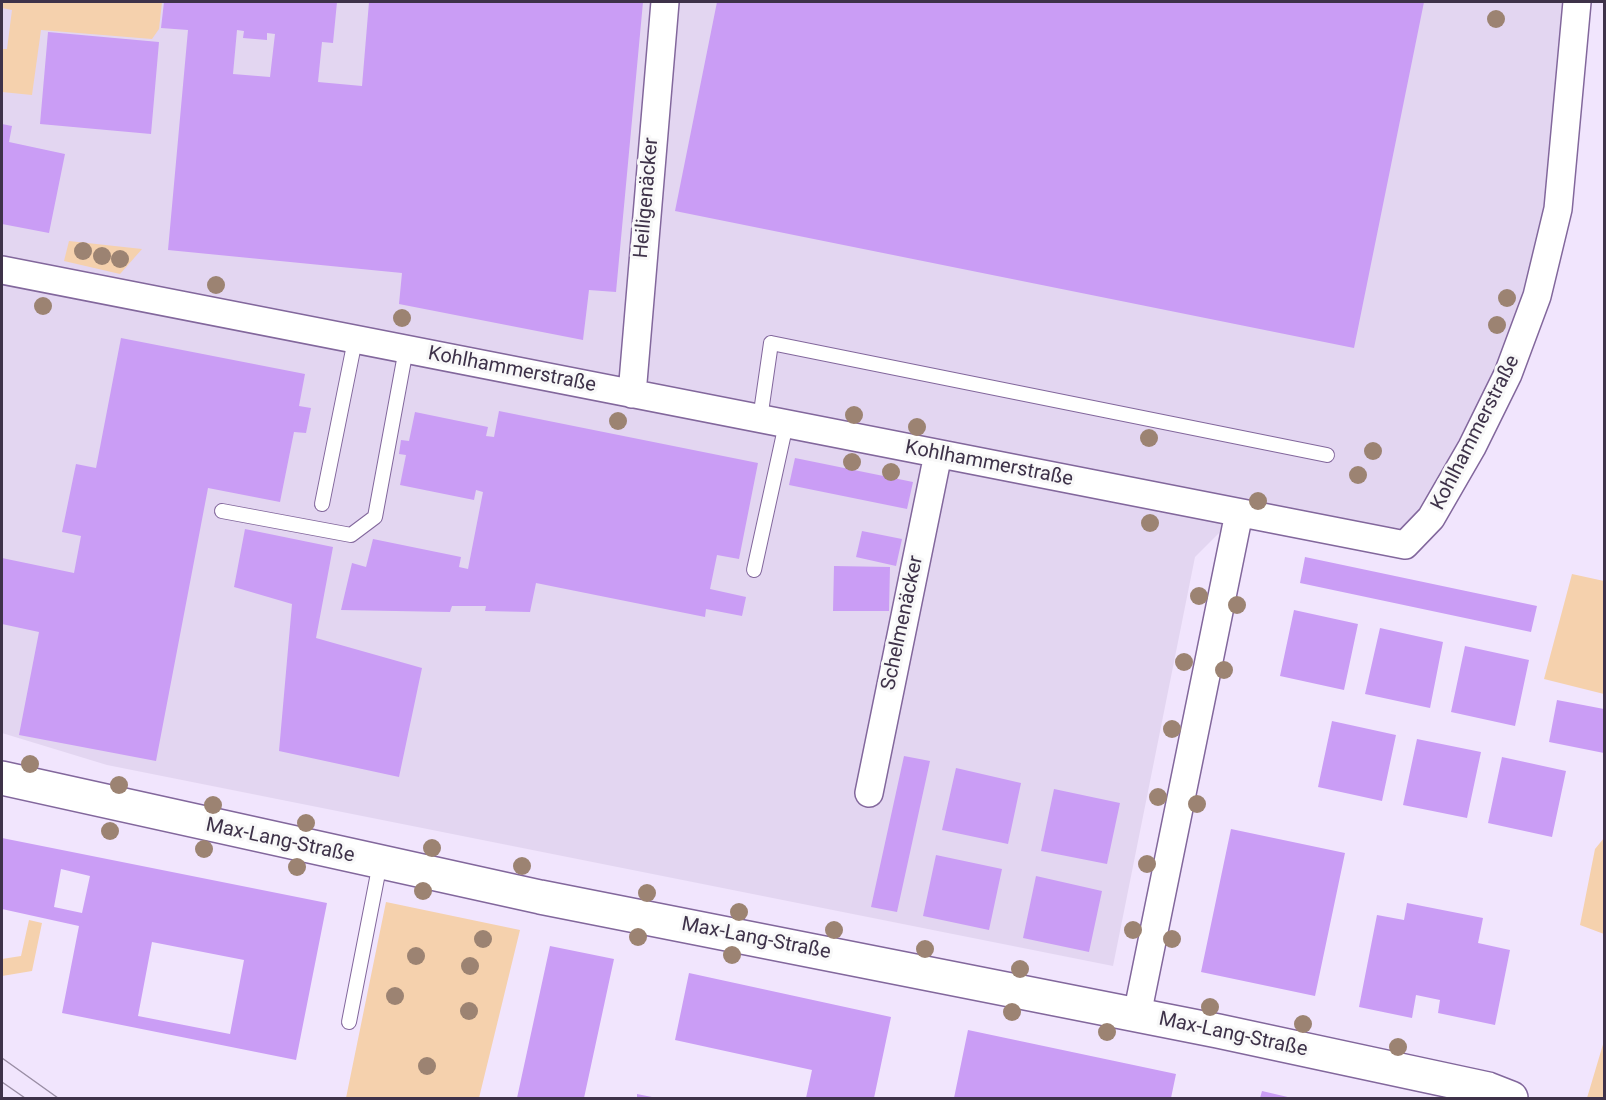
<!DOCTYPE html>
<meta charset="utf-8">
<style>
body{margin:0}
#map{position:relative;width:1606px;height:1100px;overflow:hidden;background:#f1e5fd;font-family:Roboto,sans-serif}
canvas{display:block}
.frame{position:absolute;inset:0;border:3px solid #3e3249;pointer-events:none}
</style>
<div id="map">
<canvas width="1606" height="1100"></canvas>
<div class="frame"></div>
</div>
<script>
const ctx = document.querySelector('canvas').getContext('2d');
ctx.lineJoin = 'round';
function fill(path, color) {
  ctx.fillStyle = color;
  ctx.fill(path, 'evenodd');
}
function shape(rows) {
  const path = new Path2D();
  for (const r of rows) {
    path.moveTo(r[0], r[1]);
    for (let i = 2; i < r.length; i += 2) path.lineTo(r[i], r[i + 1]);
  }
  return path;
}
function stroke(path, color, width, dash) {
  ctx.strokeStyle = color;
  ctx.lineWidth = width;
  ctx.lineCap = dash ? 'butt' : 'round';
  ctx.setLineDash(dash || []);
  ctx.stroke(path);
}
function write(font, color, halo, rows, align = 'center') {
  ctx.font = font + ' Roboto,sans-serif';
  ctx.lineWidth = 6;
  ctx.setLineDash([]);
  ctx.textBaseline = 'middle';
  ctx.strokeStyle = halo;
  ctx.fillStyle = color;
  for (const [text, x, y, turn = 0] of rows) {
    ctx.save();
    ctx.translate(x, y);
    ctx.rotate((+turn || 0) * Math.PI / 180);
    ctx.textAlign = isNaN(turn) ? turn : align;
    if (halo) ctx.strokeText(text, 0, 0);
    ctx.fillText(text, 0, 0);
    ctx.restore();
  }
}
fill(shape([
 [2,2,1577,2,1547,265,1420,533,1239,513,1195,557,1113,966,107,765,2,733]
]), '#e3d6f1');
fill(shape([
 [2,2,162,2,159,29,152,39,41,30,32,95,2,92,2,49,7,49,12,10,2,8],
 [69,241,142,249,120,274,64,261],
 [1572,574,1604,581,1604,694,1544,679],
 [1604,838,1604,934,1580,925,1595,849],
 [386,902,520,930,479,1098,346,1098],
 [29,920,42,923,32,971,2,976,2,959,21,956],
 [1604,1041,1604,1098,1587,1098]
]), '#f5d1ad');
fill(shape([
 [164,2,337,2,333,43,322,42,318,82,362,86,369,2,643,2,616,292,589,290,583,340,399,304,402,273,168,250,188,30,161,28],
 [237,30,244,31,243,38,267,40,267,33,275,34,270,77,233,74],
 [717,2,1424,2,1354,348,675,211],
 [48,32,159,42,151,134,40,124],
 [2,124,12,126,9,142,65,154,49,233,2,224],
 [121,338,305,374,299,406,311,408,306,433,294,432,280,502,208,488,156,761,19,735,39,632,2,624,2,558,74,573,81,536,62,532,76,464,96,468],
 [499,411,758,463,739,559,717,555,710,589,746,597,742,616,706,609,705,617,536,583,530,612,485,611,486,606,452,606,450,612,341,610,352,563,366,567,373,539,461,557,459,567,468,569,483,492,476,490,474,500,400,485,406,455,399,454,401,440,409,441,415,412,488,427,486,436,494,437],
 [795,458,913,482,907,509,789,485],
 [245,529,333,547,316,638,422,668,399,777,279,751,292,604,234,587],
 [862,531,902,539,896,566,856,557],
 [1305,557,1537,606,1531,632,1300,583],
 [834,566,890,567,889,611,833,611],
 [1294,610,1358,624,1344,690,1280,676],
 [1380,628,1443,642,1430,708,1365,694],
 [1465,646,1529,660,1515,726,1451,712],
 [1557,700,1604,709,1604,753,1549,742],
 [1332,721,1396,735,1382,801,1318,787],
 [1417,739,1481,752,1467,818,1403,805],
 [904,756,930,761,897,912,871,907],
 [1502,757,1566,771,1552,837,1488,823],
 [956,768,1021,783,1008,844,942,830],
 [1054,789,1120,803,1107,864,1041,851],
 [1231,829,1345,853,1315,996,1201,972],
 [2,838,327,903,296,1060,62,1013,79,926,2,909],
 [61,869,90,876,82,913,54,907],
 [152,942,244,960,230,1034,138,1016],
 [936,855,1002,869,989,930,923,916],
 [1036,876,1102,891,1089,952,1023,938],
 [1407,903,1483,918,1478,943,1510,950,1495,1025,1438,1013,1440,1000,1416,995,1412,1018,1359,1007,1377,915,1404,920],
 [550,946,614,959,584,1098,517,1098],
 [689,973,891,1017,874,1098,806,1098,812,1070,675,1040],
 [968,1030,1176,1074,1171,1098,954,1098],
 [1262,1091,1292,1098,1260,1098],
 [637,1094,652,1097,652,1098,637,1098]
]), '#ca9df5');
const lane = shape([
 [760,419,771,343,1327,455],
 [322,504,355,340],
 [222,511,351,535,375,517,406,349],
 [754,570,786,424],
 [349,1022,380,863]
]);
const street = shape([
 [2,270,1405,545,1431,518,1472,447,1508,374,1537,296,1558,209,1577,2],
 [632,394,665,2],
 [869,793,938,454],
 [1137,1015,1239,513]
]);
const secondary = shape([
 [2,778,540,897,1218,1031,1488,1089,1511,1098]
]);
stroke(lane, '#82679c', 16);
stroke(street, '#82679c', 30);
stroke(secondary, '#82679c', 36);
stroke(lane, '#fff', 14);
stroke(street, '#fff', 27);
stroke(secondary, '#fff', 33);
stroke(shape([
 [2,1058,58,1098],
 [2,1082,25,1098]
]), '#9a8ea5', 1.5);
ctx.fillStyle = '#9c8372';
for (const [x, y] of [
 [1496,19],
 [83,251],
 [102,256],
 [120,259],
 [216,285],
 [1507,298],
 [43,306],
 [402,318],
 [1497,325],
 [854,415],
 [618,421],
 [917,427],
 [1149,438],
 [1373,451],
 [852,462],
 [891,472],
 [1358,475],
 [1258,501],
 [1150,523],
 [1199,596],
 [1237,605],
 [1184,662],
 [1224,670],
 [1172,729],
 [30,764],
 [119,785],
 [1158,797],
 [1197,804],
 [213,805],
 [306,823],
 [110,831],
 [432,848],
 [204,849],
 [1147,864],
 [522,866],
 [297,867],
 [423,891],
 [647,893],
 [739,912],
 [834,930],
 [1133,930],
 [638,937],
 [483,939],
 [1172,939],
 [925,949],
 [732,955],
 [416,956],
 [470,966],
 [1020,969],
 [395,996],
 [1210,1007],
 [469,1011],
 [1012,1012],
 [1303,1024],
 [1107,1032],
 [1398,1047],
 [427,1066]
]) {
  ctx.beginPath();
  ctx.arc(x, y, 9, 0, 2 * Math.PI);
  ctx.fill();
}
write('20px', '#3e3249', '#f8f8f8', [
 ["Heiligenäcker",647,198,-85],
 ["Kohlhammerstraße",512,370,11],
 ["Kohlhammerstraße",1476,433,-63],
 ["Kohlhammerstraße",989,464,11],
 ["Schelmenäcker",903,623,-78],
 ["Max-Lang-Straße",280,841,12],
 ["Max-Lang-Straße",756,939,11],
 ["Max-Lang-Straße",1233,1035,12]
]);
</script>
